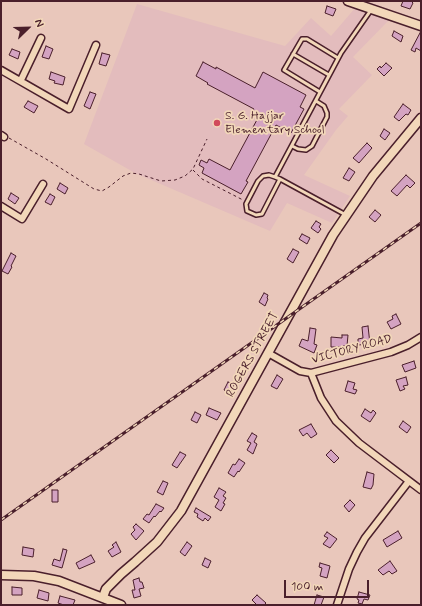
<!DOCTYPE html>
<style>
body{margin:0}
#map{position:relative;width:422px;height:606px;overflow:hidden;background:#e9c7bb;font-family:Mynerve,sans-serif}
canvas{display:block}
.frame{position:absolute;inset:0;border:2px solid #4a1f2b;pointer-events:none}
.north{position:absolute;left:8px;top:8px;width:40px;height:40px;-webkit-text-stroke:3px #f2d7b9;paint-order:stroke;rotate:67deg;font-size:11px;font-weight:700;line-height:16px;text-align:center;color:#4a1f2b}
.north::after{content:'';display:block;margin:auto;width:14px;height:18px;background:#4a1f2b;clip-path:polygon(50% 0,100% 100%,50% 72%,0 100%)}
.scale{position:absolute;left:284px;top:580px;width:85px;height:18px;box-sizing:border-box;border:2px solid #4a1f2b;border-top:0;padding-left:5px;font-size:12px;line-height:14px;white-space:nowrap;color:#4a1f2b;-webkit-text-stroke:3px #f2d7b9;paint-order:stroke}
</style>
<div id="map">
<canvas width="422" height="606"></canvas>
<div class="frame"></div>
<div class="north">N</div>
<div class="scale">100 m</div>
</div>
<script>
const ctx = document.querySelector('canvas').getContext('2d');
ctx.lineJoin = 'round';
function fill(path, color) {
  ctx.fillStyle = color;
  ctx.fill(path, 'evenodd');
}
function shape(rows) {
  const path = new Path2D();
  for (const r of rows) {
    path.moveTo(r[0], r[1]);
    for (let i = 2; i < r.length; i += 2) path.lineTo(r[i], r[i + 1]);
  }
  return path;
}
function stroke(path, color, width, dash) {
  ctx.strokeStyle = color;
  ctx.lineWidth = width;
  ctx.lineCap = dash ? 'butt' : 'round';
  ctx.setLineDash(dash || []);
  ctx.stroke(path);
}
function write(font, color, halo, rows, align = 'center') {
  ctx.font = font + ' Mynerve,sans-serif';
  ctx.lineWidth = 3.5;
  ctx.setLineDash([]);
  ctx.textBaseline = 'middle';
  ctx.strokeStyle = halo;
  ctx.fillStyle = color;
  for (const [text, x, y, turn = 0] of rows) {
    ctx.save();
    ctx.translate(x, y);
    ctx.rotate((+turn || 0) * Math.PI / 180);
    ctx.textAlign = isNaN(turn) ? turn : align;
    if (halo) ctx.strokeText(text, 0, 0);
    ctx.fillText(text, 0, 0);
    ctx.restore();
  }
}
fill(shape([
 [137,4,285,46,311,18,331,36,356,7,390,19,353,57,372,75,339,109,348,116,336,130,304,175,350,196,332,223,287,203,270,231,135,173,84,144]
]), '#e3bcbd');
const building = shape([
 [403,1,411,1,413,3,410,9,401,6,403,1],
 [327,6,336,9,333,16,325,13,327,6],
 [394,31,403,36,401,42,392,36,394,31],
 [421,31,421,51,416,48,415,52,411,50,421,31],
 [46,46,53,49,49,59,42,57,46,46],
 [12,49,20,52,18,59,9,55,12,49],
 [102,53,110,55,106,66,99,64,102,53],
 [203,62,216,69,216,67,255,88,263,72,306,95,300,107,304,109,291,133,276,125,246,181,248,182,241,194,202,173,204,168,199,165,201,160,207,163,209,159,230,170,259,116,252,112,254,109,207,84,208,83,196,76,203,62],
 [386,63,392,68,384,76,377,69,380,66,381,68,386,63],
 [51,72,65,77,63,85,54,83,55,81,49,79,51,72],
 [90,92,96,94,90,109,84,106,90,92],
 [28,101,38,106,34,113,24,107,28,101],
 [403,104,411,110,408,115,406,114,399,121,394,117,403,104],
 [384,129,390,133,385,140,380,136,384,129],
 [367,143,372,148,359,163,353,158,367,143],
 [349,168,355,172,349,181,343,178,349,168],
 [406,175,415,183,410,188,407,185,397,196,391,191,406,175],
 [60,183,68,188,65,194,57,189,60,183],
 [11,193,19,198,15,204,8,199,11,193],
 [50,194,55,197,51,205,45,202,50,194],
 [375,210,381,215,375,222,369,217,375,210],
 [316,221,321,224,319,227,321,229,318,233,311,228,316,221],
 [302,234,310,238,307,244,299,239,302,234],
 [293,249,299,252,293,263,287,259,293,249],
 [11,253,16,256,11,266,12,267,8,274,2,271,11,253],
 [264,293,268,295,267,298,268,299,265,306,259,302,264,293],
 [396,314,401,324,391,329,387,322,393,319,392,316,396,314],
 [368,326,370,344,358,345,358,339,363,338,362,327,368,326],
 [310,328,316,329,314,344,317,345,314,353,299,346,302,339,308,341,310,328],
 [342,335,348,335,347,346,343,346,342,347,331,347,331,337,342,338,342,335],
 [414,361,416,368,405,372,402,365,414,361],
 [277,375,283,379,277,389,271,386,277,375],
 [406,377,408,385,403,386,405,389,400,391,396,380,406,377],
 [348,381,355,383,353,389,357,390,355,394,345,391,348,381],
 [228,382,234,385,230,393,224,390,228,382],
 [209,408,221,413,217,420,206,415,209,408],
 [365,409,371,413,373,410,376,413,370,422,361,416,365,409],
 [195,412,201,415,197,423,191,420,195,412],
 [403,421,411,427,407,433,399,427,403,421],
 [311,424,317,434,311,438,307,433,303,436,299,430,311,424],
 [252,433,257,436,254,442,257,444,253,454,247,450,251,443,247,441,252,433],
 [331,450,339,458,334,463,326,455,331,450],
 [180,452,186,455,177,468,172,465,180,452],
 [239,459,245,463,239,472,238,471,234,477,228,473,233,464,235,465,239,459],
 [367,472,374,474,373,485,371,489,363,487,367,472],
 [163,481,168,483,163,495,157,492,163,481],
 [219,488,226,492,223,496,226,498,223,503,225,504,221,511,215,507,219,500,214,497,219,488],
 [52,490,58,490,58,502,52,502,52,490],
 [350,500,355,505,349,512,344,506,350,500],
 [156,504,164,508,161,512,160,511,155,517,154,516,149,523,143,519,147,514,149,515,156,504],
 [196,508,211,517,208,521,205,518,203,521,197,517,198,514,194,512,196,508],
 [136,524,144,531,136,540,131,534,135,530,133,527,136,524],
 [398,531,402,538,387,547,383,540,398,531],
 [327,532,337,539,330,548,323,544,328,538,324,536,327,532],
 [116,542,121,552,112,557,108,551,114,547,112,545,116,542],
 [187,542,192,546,185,556,180,552,187,542],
 [23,547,34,549,33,557,22,555,23,547],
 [63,549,67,550,62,568,52,565,54,559,60,561,63,549],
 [91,555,95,562,79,569,76,563,91,555],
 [205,558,211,561,208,568,202,565,205,558],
 [390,561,397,571,392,574,389,571,383,575,378,570,390,561],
 [320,563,330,566,327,578,320,576,322,568,319,567,320,563],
 [139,578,140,582,142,582,144,588,139,589,141,596,134,598,132,590,135,590,133,580,139,578],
 [12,587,22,588,22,595,12,595,12,587],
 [39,590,49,593,48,601,37,598,39,590],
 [359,592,370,595,368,600,364,599,362,604,358,603,359,600,357,599,359,592],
 [257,595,266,603,264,605,257,605,252,600,257,595],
 [317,595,324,597,321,605,314,605,317,595],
 [60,596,75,600,73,605,64,605,58,603,60,596]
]);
fill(building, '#d4a3c1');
stroke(building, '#4a1f2b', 1);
const lane = shape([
 [293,54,329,75],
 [320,92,284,70,302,39,307,39,338,58],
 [292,146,298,149,306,150,312,146,327,117,327,113,324,106,316,101],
 [275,177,341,53,371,10],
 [280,179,262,214,256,215,247,211,246,204,258,181,263,176,269,175,275,177,280,179,346,215]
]);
const street = shape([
 [1,70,69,109,96,45],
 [21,80,41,38],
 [1,135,4,137],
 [1,206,22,219,43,184],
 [268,353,300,371,311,373,391,352,408,345,421,337],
 [311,373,321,398,336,421,359,443,421,490],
 [337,605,349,569,357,552,365,538,409,481]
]);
const secondary = shape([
 [348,1,421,26],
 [1,575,34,576,59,581,121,605],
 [103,597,106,589,121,574,135,562,157,542,181,511,333,235,373,176,421,118]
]);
stroke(lane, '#4a1f2b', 6);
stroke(street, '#4a1f2b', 9);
stroke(secondary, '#4a1f2b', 11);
stroke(shape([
 [9,138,46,159,94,189,102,191,109,187,123,176,131,173,139,174,161,181,175,180,185,176,193,169,207,139],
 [193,170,202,179,243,200]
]), '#4a1f2b', 1, [3, 3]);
stroke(lane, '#f2d7b9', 3);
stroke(street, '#f2d7b9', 6);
stroke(secondary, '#f2d7b9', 8);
const rail = shape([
 [1,520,421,223]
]);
stroke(rail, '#4a1f2b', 3);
stroke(rail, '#f2d7b9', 1.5, [4.5]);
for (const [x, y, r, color] of [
 [217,123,4,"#d1495b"]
]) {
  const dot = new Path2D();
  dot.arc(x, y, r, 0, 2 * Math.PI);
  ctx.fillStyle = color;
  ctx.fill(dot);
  stroke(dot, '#f2d7b9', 1.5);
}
write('12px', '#4a1f2b', '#f2d7b9', [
 ["S. G. Hajjar",225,116],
 ["Elementary School",225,130]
], 'left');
write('12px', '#4a1f2b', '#f2d7b9', [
 ["VICTORY ROAD",352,350,-15],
 ["ROGERS STREET",253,355,-61]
]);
</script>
